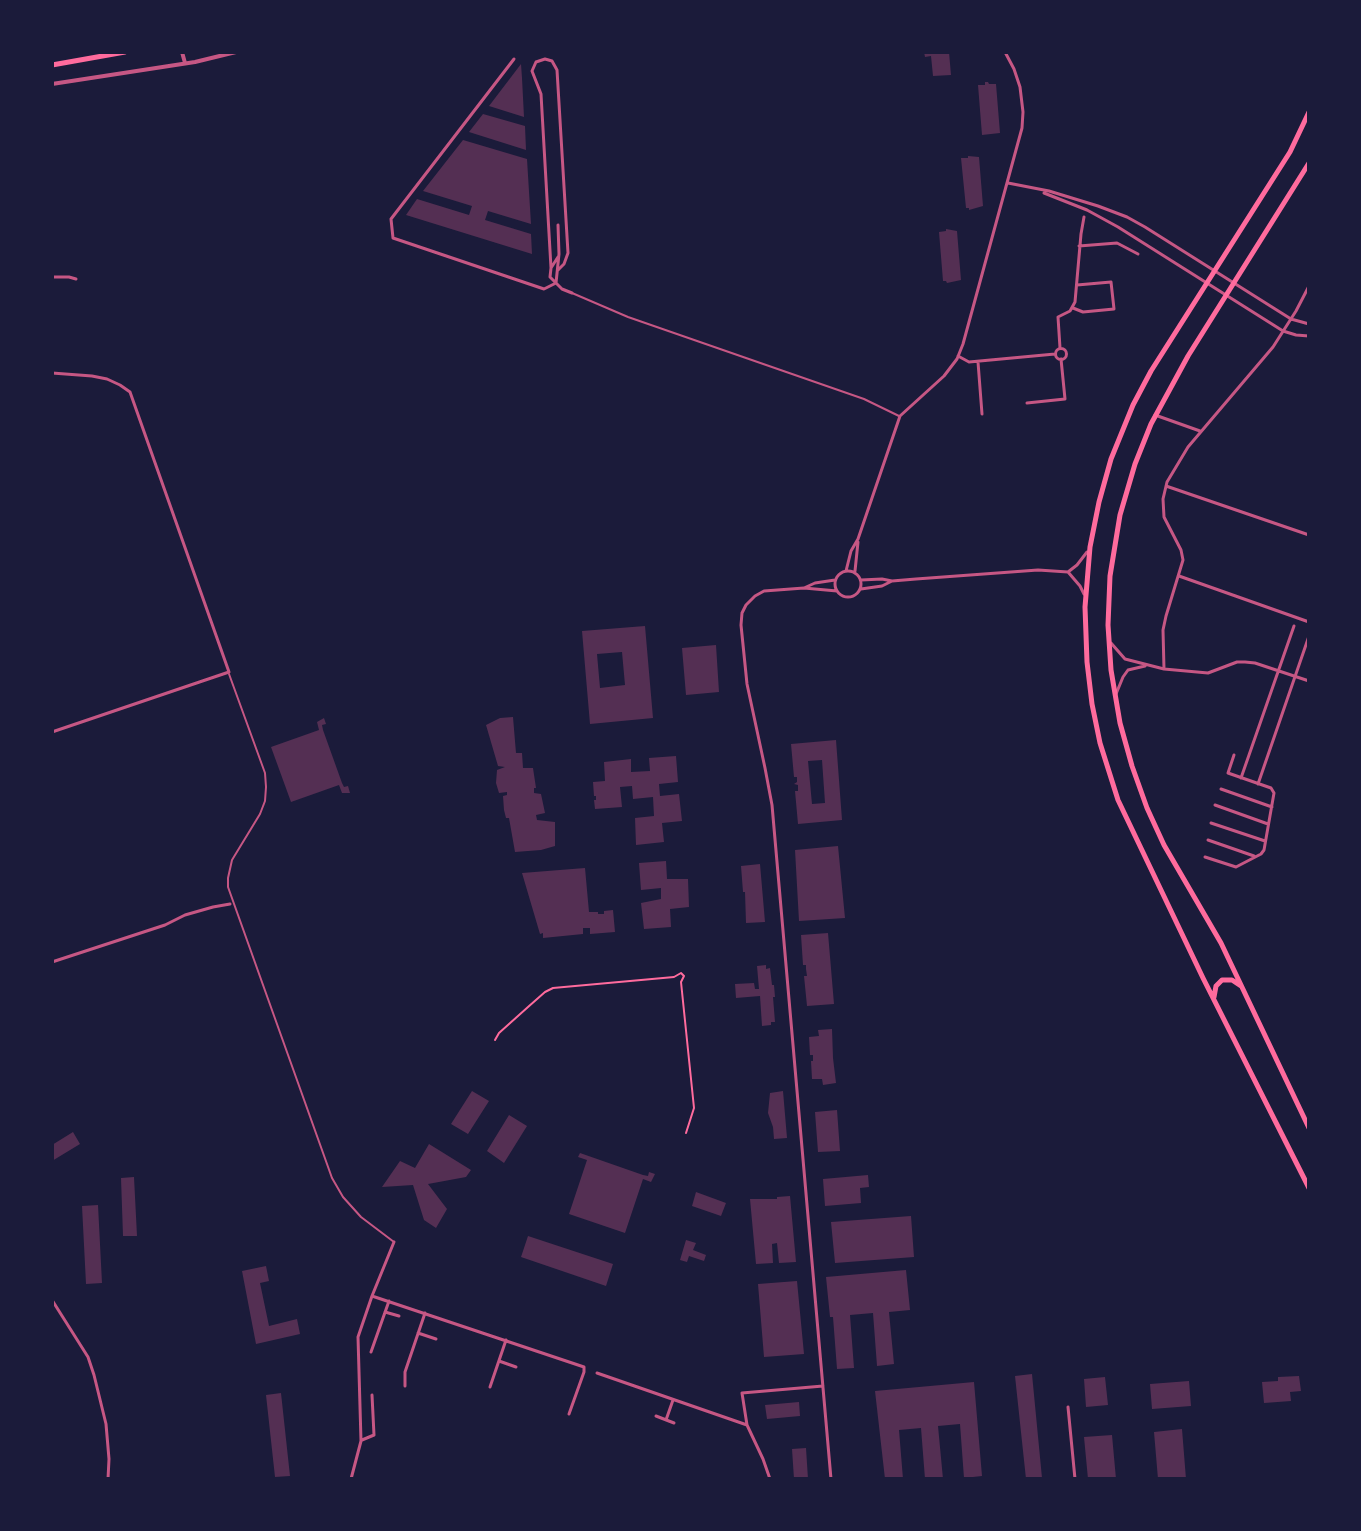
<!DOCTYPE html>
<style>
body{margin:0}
#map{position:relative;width:1361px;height:1531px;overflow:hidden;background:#1b1b3a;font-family:Jost,sans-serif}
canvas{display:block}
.frame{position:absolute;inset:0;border:54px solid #1b1b3a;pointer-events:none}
</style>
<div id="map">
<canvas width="1361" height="1531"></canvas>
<div class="frame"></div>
</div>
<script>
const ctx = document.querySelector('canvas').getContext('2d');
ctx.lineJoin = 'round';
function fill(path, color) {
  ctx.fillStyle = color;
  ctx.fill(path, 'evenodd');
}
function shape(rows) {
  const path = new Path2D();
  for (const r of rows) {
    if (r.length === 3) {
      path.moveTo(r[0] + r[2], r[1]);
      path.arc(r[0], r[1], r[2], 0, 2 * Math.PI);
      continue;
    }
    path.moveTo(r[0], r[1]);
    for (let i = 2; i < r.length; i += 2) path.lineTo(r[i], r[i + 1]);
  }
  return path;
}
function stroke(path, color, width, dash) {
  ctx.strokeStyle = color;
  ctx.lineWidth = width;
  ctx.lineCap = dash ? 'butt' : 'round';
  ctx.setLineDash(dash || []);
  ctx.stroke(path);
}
fill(shape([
 [924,52,949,52,951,75,933,76,931,56,925,57],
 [521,64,522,78,524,117,489,106],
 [985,82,988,82,989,84,996,84,1000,133,982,135,978,85,985,85],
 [483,114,525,126,526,150,469,132],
 [463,140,527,159,531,224,488,211,485,220,531,234,532,254,406,215,417,199,469,215,472,206,423,191],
 [968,156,979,157,983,206,969,210,969,208,966,208,961,158,968,158],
 [946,229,957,231,961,280,947,283,946,281,943,281,939,232,946,231],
 [645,626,653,718,590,724,582,631],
 [622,652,625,685,600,688,597,654],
 [716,645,719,692,686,695,682,648],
 [513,717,516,753,522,753,523,768,533,768,536,788,534,788,534,793,541,794,545,813,536,815,537,820,555,822,555,846,541,850,515,852,509,818,506,818,504,810,503,796,507,795,507,792,499,793,496,783,497,770,505,767,498,766,486,725,500,718],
 [324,718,326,724,322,725,323,730,342,783,344,787,348,786,350,793,342,793,339,785,291,802,271,747,319,730,317,722],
 [836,740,842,820,798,824,795,791,798,791,798,785,794,784,797,782,797,777,794,777,791,744],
 [822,760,825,803,812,804,808,761],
 [676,756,678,782,659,784,660,796,679,794,682,821,662,823,664,842,636,845,635,818,654,816,653,797,633,799,632,786,620,787,622,807,595,809,594,800,596,800,596,796,594,796,593,782,605,781,604,762,631,759,631,772,650,771,649,758],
 [838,846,845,918,799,921,795,850],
 [666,861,667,879,688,879,689,907,670,909,671,927,644,929,641,903,661,899,661,888,641,890,639,863],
 [760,864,765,922,746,923,745,892,743,892,741,866],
 [585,868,589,912,598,912,598,914,604,914,604,911,613,910,615,932,590,934,590,928,583,928,583,934,543,938,543,933,540,934,522,873],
 [828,933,834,1004,807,1006,804,976,807,976,806,969,806,965,803,965,801,935],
 [766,965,766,969,770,968,772,985,774,985,775,997,773,997,775,1022,771,1022,771,1025,762,1026,760,996,736,998,735,984,754,983,755,989,759,989,757,966],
 [832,1029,833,1058,836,1083,823,1085,822,1079,812,1079,811,1061,813,1061,813,1055,810,1055,809,1037,819,1036,818,1030],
 [472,1091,489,1101,468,1134,451,1124],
 [783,1091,787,1138,774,1139,773,1127,768,1113,770,1093],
 [837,1110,840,1151,818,1152,815,1112],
 [509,1115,527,1126,504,1163,487,1151],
 [73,1132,80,1144,52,1161,52,1145],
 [429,1144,471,1170,466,1177,428,1184,447,1209,436,1228,424,1220,413,1185,382,1187,400,1161,415,1168],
 [580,1153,643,1175,648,1176,649,1172,655,1174,651,1182,643,1179,625,1233,569,1214,587,1160,578,1157],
 [868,1175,869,1187,860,1188,861,1203,825,1206,823,1179],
 [134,1177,137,1236,123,1236,121,1178],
 [696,1192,726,1203,721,1216,692,1206],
 [790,1196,796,1262,779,1263,777,1243,772,1244,773,1263,756,1264,750,1199,777,1199,777,1197],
 [98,1205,102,1283,86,1284,82,1206],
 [911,1216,914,1257,835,1263,831,1222],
 [528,1236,613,1264,606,1286,521,1257],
 [686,1240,696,1243,693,1250,706,1255,704,1261,689,1256,687,1262,680,1260],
 [266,1266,269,1281,260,1283,269,1326,297,1319,300,1334,256,1344,242,1271],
 [906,1270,910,1310,889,1312,894,1364,877,1366,873,1313,850,1315,854,1368,837,1369,833,1317,830,1317,826,1277],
 [797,1281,804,1354,764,1357,758,1284],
 [1032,1374,1042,1478,1026,1479,1015,1376],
 [1299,1376,1301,1391,1290,1392,1291,1401,1264,1403,1262,1382,1278,1381,1278,1377],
 [1105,1377,1108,1405,1086,1407,1084,1379],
 [1189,1381,1191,1406,1152,1409,1150,1384],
 [974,1382,982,1476,964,1478,960,1424,938,1426,943,1479,925,1479,921,1428,899,1430,903,1479,885,1479,875,1391],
 [281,1393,290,1476,275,1477,266,1395],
 [799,1402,800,1416,767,1419,765,1405],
 [1182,1429,1186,1479,1158,1479,1154,1432],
 [1112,1435,1116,1479,1088,1479,1084,1437],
 [806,1448,808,1479,794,1479,792,1449]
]), '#542f53');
stroke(shape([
 [495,1040,499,1033,528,1007,545,992,553,988,674,977,681,973,684,976,681,982,694,1108,686,1133]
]), '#ff6b9d', 2);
stroke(shape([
 [572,293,628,317,864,399,899,416],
 [229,674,265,773,266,787,265,801,260,814,232,860,228,878,228,887,332,1178,343,1197,361,1217,394,1242]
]), '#c65784', 2);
stroke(shape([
 [514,59,391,219,393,238,544,289,556,283],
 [1008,183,1049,191,1098,206,1127,217,1145,227,1291,319,1309,324],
 [1044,193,1087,210,1118,227,1283,331,1296,335,1309,336],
 [1079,246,1117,243,1138,254],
 [558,257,551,268,550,277,562,289,572,293],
 [551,268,541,94,532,71,536,62,545,59,552,61,557,70,568,253,564,264,558,270],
 [52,277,69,277,76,279],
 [556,283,559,254,558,225],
 [1073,308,1083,312,1114,309,1111,282,1077,285],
 [1060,348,1058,317,1070,311,1075,302,1081,234,1084,217],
 [1061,354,5.5],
 [958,356,969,362,1055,354],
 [978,362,982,414],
 [52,373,92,376,107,379,120,385,130,392,229,672,52,732],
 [1027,403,1065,399,1061,359],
 [1155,415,1200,431],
 [1166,486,1309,535],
 [848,584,13],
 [846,571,851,551,858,539,900,416,944,376,957,359,963,344,1022,128,1023,112,1020,87,1014,69,1005,52],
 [855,571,858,542],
 [1068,572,1080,586,1084,594],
 [1179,576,1309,622],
 [861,580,882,579,892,581],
 [804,588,815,583,835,580],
 [861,589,882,586,892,581,916,579,1038,570,1068,572,1077,565,1087,552],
 [1111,643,1125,659,1164,669,1208,673,1237,662,1245,662,1255,663,1309,681],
 [1164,669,1163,630,1166,616,1183,560,1181,550,1164,517,1163,499,1167,482,1188,447,1273,347,1296,311,1309,286],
 [1116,694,1123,677,1128,670,1145,666],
 [1241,778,1294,626],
 [1258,784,1309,636],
 [1221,789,1272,807],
 [1215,805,1268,824],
 [1211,823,1265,841],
 [1208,840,1254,856],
 [1205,857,1236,867,1261,854,1264,850,1274,793,1271,788,1228,773,1234,755],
 [52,962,165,925,185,915,213,907,230,904],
 [372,1296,584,1367,584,1372,569,1414],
 [52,1300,88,1357,94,1375,106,1424,109,1459,108,1479],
 [385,1312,399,1316],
 [418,1333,436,1339],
 [371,1352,389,1301],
 [499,1361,516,1367],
 [597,1373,747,1425],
 [405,1386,405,1372,425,1313],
 [490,1387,506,1340],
 [1068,1407,1075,1479],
 [656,1416,674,1423],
 [666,1420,673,1400],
 [362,1440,374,1435,372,1395],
 [351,1479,361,1441,358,1337,372,1296,394,1242],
 [770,1479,763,1459,747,1425,742,1393,823,1386],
 [831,1479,772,805,765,768,747,684,741,625,742,613,746,605,755,596,764,591,804,588,837,591]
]), '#c65784', 3);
stroke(shape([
 [182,52,185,63],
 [52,84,195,62,236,52]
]), '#c65784', 4);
stroke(shape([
 [1309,112,1290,152,1151,371,1133,405,1111,459,1099,502,1090,547,1085,607,1087,662,1092,704,1100,743,1118,800,1203,978,1309,1188],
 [1309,163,1188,356,1151,424,1135,464,1120,515,1110,576,1108,625,1111,670,1120,723,1132,766,1147,808,1164,845,1221,943,1309,1128],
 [1214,997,1216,986,1222,980,1232,980,1241,986]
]), '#ff6b9d', 5);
stroke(shape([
 [52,65,125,52]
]), '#ff6b9d', 5);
</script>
